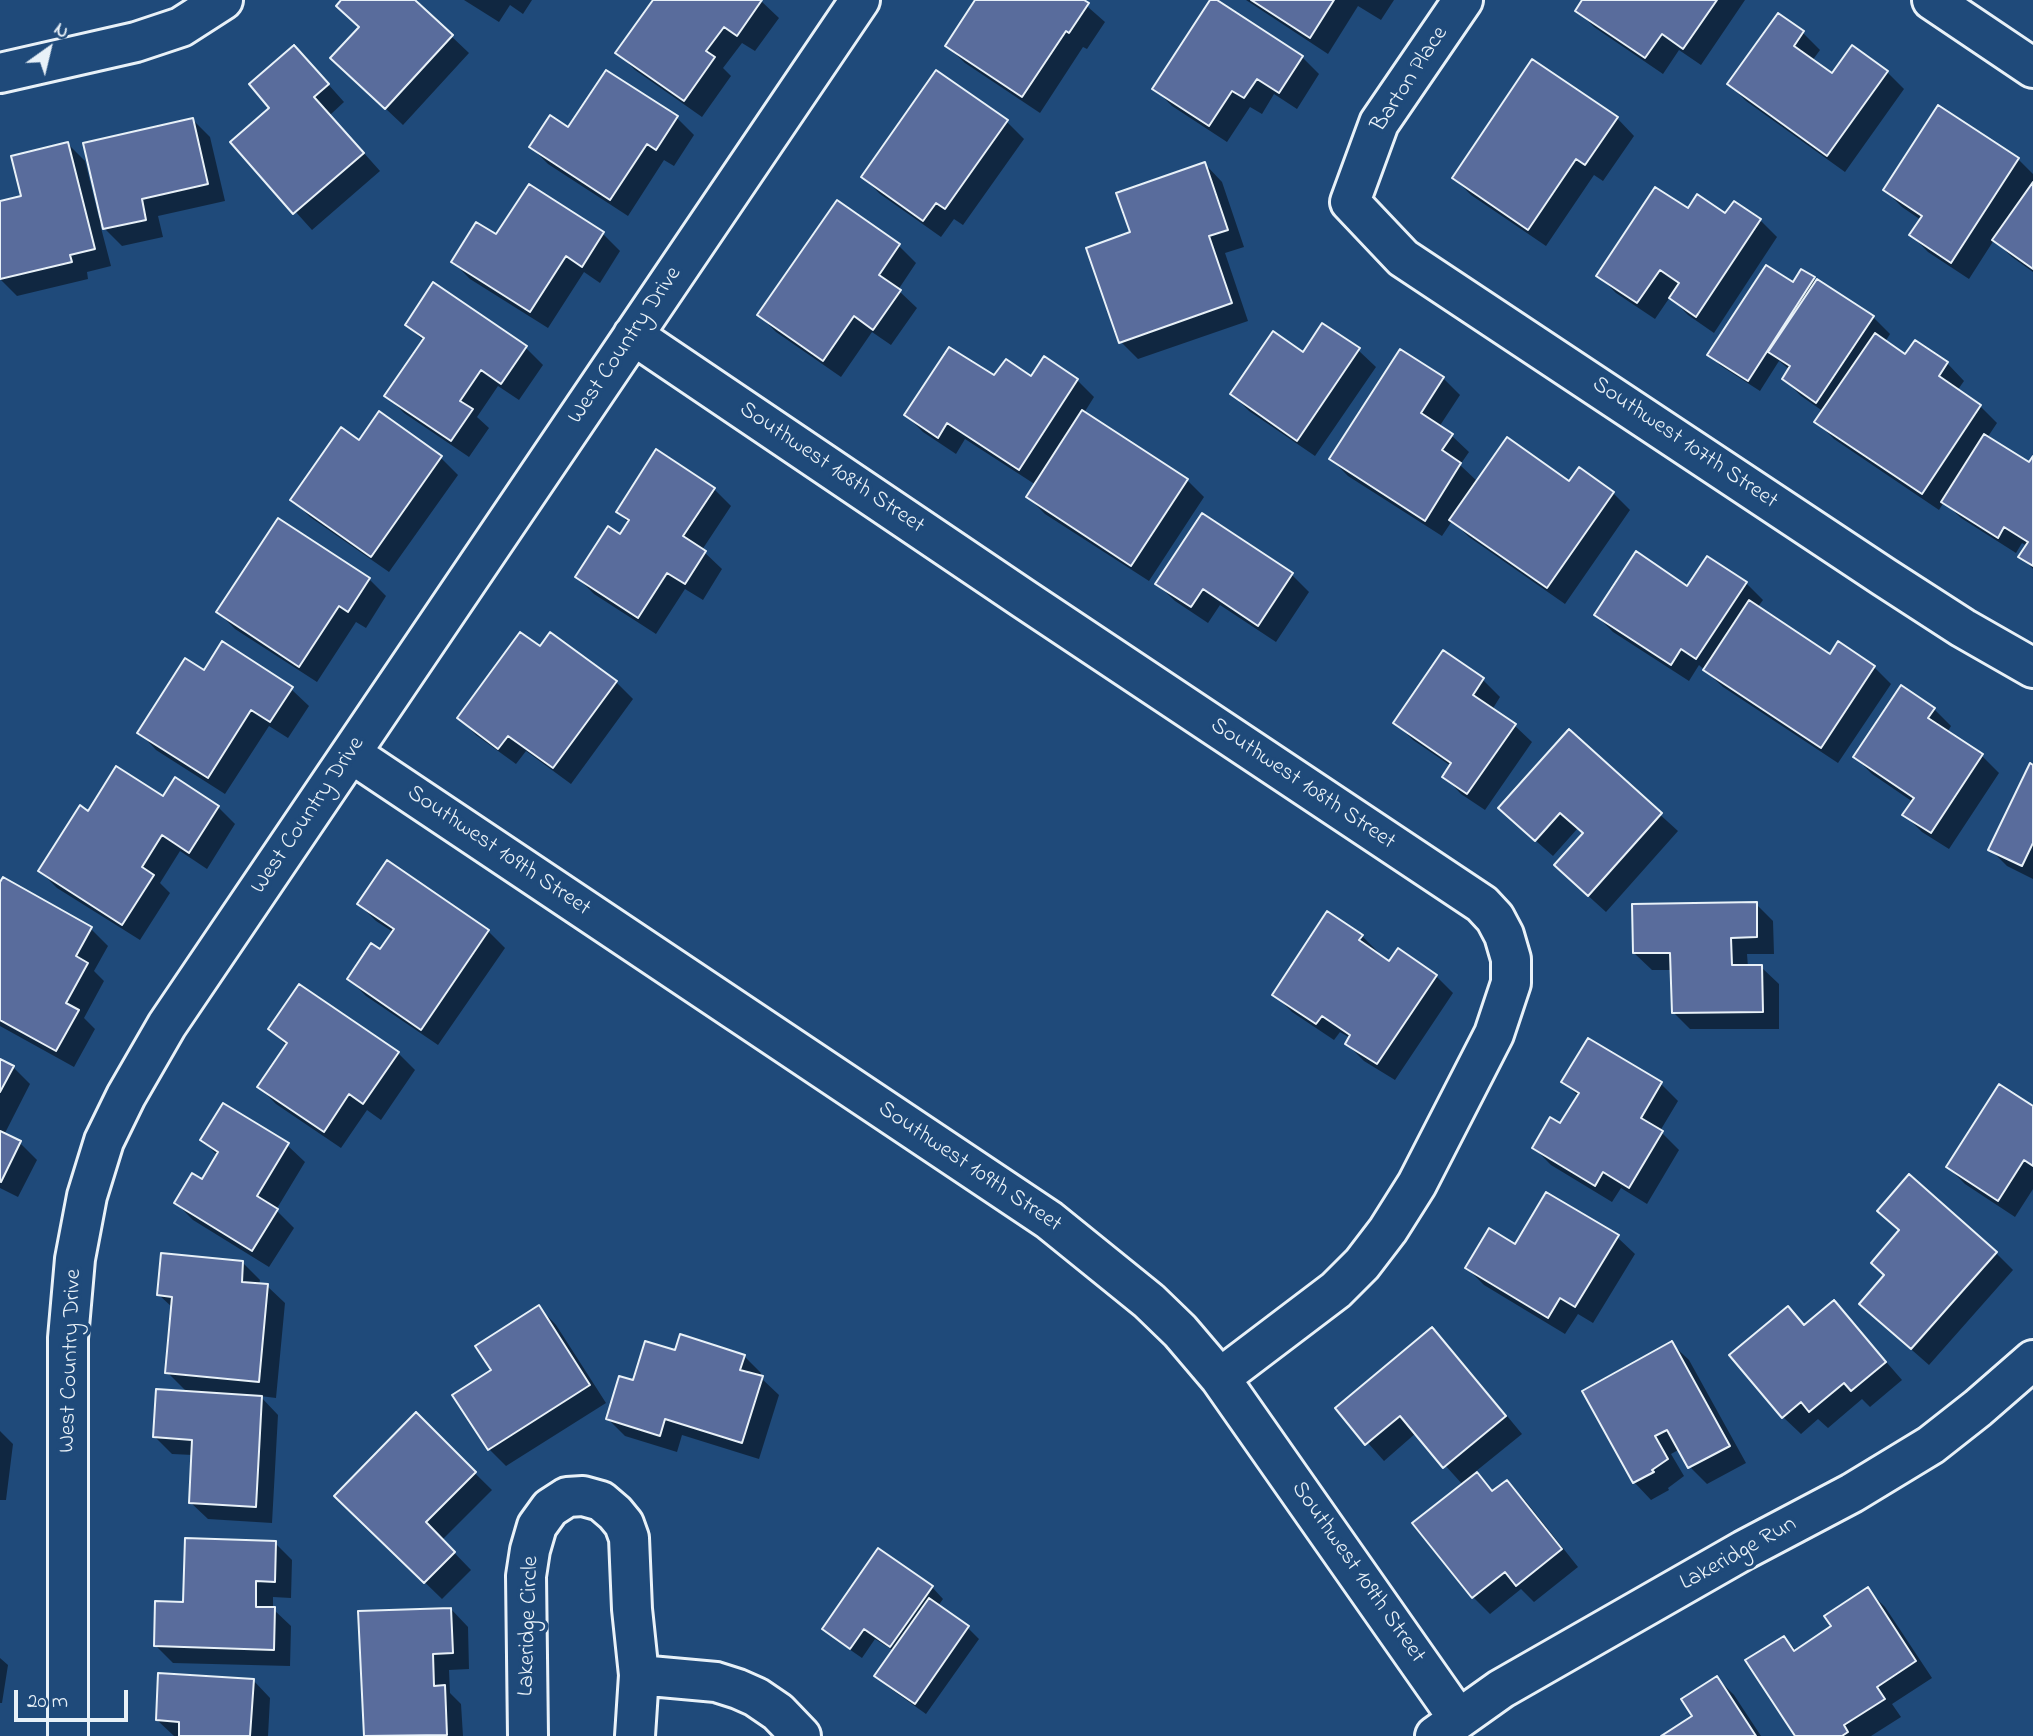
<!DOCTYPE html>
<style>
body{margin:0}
#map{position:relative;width:2033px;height:1736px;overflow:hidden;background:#1f4a7a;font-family:"Indie Flower",sans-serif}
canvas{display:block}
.north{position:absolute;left:14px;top:14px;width:70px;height:70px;-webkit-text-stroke:5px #1f4a7a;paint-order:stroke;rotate:34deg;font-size:19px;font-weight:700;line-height:28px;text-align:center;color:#e8f1f8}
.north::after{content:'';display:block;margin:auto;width:24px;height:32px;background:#e8f1f8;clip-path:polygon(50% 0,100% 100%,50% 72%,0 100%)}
.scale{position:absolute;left:14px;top:1690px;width:114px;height:32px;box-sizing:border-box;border:4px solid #e8f1f8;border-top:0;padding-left:9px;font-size:21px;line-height:24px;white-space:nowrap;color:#e8f1f8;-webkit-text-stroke:5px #1f4a7a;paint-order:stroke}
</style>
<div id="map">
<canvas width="2033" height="1736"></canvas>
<div class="north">N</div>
<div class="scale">20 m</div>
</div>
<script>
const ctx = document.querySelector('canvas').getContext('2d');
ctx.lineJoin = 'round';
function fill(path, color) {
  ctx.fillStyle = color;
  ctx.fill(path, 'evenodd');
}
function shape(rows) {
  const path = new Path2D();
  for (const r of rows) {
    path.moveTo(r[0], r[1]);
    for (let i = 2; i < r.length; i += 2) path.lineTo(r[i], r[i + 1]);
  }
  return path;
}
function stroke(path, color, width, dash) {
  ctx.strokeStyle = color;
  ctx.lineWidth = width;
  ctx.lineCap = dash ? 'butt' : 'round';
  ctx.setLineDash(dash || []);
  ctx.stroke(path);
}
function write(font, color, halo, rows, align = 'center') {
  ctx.font = font + ' "Indie Flower",sans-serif';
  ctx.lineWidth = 7;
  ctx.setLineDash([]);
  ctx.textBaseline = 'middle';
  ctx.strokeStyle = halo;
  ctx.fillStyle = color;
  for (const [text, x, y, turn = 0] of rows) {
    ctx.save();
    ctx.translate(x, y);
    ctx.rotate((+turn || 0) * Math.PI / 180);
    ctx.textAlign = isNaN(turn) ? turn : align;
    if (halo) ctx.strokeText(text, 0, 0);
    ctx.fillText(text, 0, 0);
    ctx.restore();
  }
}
fill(shape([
 [344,0,413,0,469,53,403,125,350,75,361,28],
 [464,0,532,0,523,14,510,5,499,22],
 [655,0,760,0,779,18,755,51,742,43,723,68,731,76,702,117,635,70,618,53],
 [977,0,1080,0,1105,22,1087,49,1083,47,1040,113,965,63,947,46],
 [1212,0,1302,57,1319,74,1297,109,1274,94,1262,114,1250,107,1227,142,1172,106,1155,89],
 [1246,0,1394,0,1381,20,1358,6,1328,54],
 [1584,0,1745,0,1701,65,1679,50,1663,74,1594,27,1577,10],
 [1779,15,1803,33,1820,50,1812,61,1832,76,1853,48,1887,72,1904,89,1845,172,1746,101,1729,84],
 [311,65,344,102,330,115,380,171,312,230,233,142,271,108],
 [1939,107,2018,159,2033,174,2033,272,2012,257,1994,240,1969,279,1928,252,1911,235,1921,220,1902,207,1885,190],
 [677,118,694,135,674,166,664,160,628,216,548,164,531,147,569,130],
 [1617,118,1634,136,1603,181,1594,175,1546,246,1471,195,1454,178],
 [193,120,210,137,225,201,158,216,163,237,122,246,100,224,111,266,87,272,88,279,17,296,0,279,0,203,23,197,68,144,85,161,99,218,102,217],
 [1007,122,1024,139,963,225,954,219,941,237,880,194,863,177],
 [1205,164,1222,182,1244,247,1225,253,1248,321,1138,359,1121,342,1132,233],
 [529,186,603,234,620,251,600,283,584,272,548,328,470,279,453,262,496,237],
 [1688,210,1760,220,1777,237,1714,333,1688,315,1670,297,1655,319,1616,293,1599,276],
 [899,246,916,263,898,290,917,308,891,345,872,332,841,377,776,332,759,315],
 [1801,271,1873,317,1890,334,1885,342,1906,356,1915,342,1947,363,1964,381,1957,391,1980,406,1997,423,1987,438,2029,464,2033,459,2033,569,2021,556,2027,546,2022,543,2016,553,1961,518,1944,502,1939,510,1834,439,1817,422,1824,412,1801,396,1784,379,1790,370,1779,361,1760,391,1721,366,1709,355,1793,285],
 [407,325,526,348,543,365,519,400,498,386,477,417,489,428,469,457,404,413,387,396,424,341],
 [1358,350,1376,367,1315,456,1249,411,1232,394,1304,354],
 [995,378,1077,380,1094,397,1084,413,1187,480,1204,497,1149,581,1045,514,1028,497,1036,485,965,439,956,454,923,432,906,415],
 [1443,378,1460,395,1439,427,1451,435,1469,452,1460,465,1478,482,1570,483,1613,493,1630,510,1565,604,1469,537,1452,521,1442,536,1348,476,1331,459],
 [379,414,441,458,458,475,389,572,310,517,293,500,359,442],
 [714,489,731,506,702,550,722,569,703,600,685,589,656,634,594,594,577,577,620,537,629,523,618,512],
 [1203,515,1292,575,1309,592,1276,642,1220,605,1208,623,1175,601,1157,584],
 [369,579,386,596,366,628,356,622,317,682,235,629,218,612],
 [1746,583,1763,600,1757,608,1830,656,1874,667,1891,684,1838,763,1723,687,1699,665,1689,681,1613,632,1596,615,1688,588],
 [540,649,616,682,633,699,571,784,526,751,516,764,476,735,459,718],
 [1444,653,1483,680,1500,697,1492,710,1514,725,1532,742,1485,810,1461,794,1444,776,1451,766,1413,740,1396,723],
 [204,672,291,689,309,706,288,738,269,726,225,794,156,750,139,732],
 [1934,709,1951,726,1947,733,1982,756,1999,773,1949,849,1922,832,1905,815,1913,802,1872,774,1855,757],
 [1569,732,1678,831,1606,912,1573,882,1584,834,1578,828,1553,856,1518,825],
 [2033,767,2033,879,2007,866,1990,849],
 [163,798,218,807,235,824,207,869,180,851,160,883,170,893,140,940,57,888,40,871,89,813],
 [0,886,91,929,108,946,94,971,104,981,84,1018,95,1029,74,1067,0,1026],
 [359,904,488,931,505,948,438,1045,366,996,349,979,380,951,393,932,376,921],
 [1756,904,1773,921,1774,954,1747,954,1748,967,1761,967,1779,984,1779,1029,1690,1029,1673,1012,1672,970,1652,970,1634,953],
 [1362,936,1379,953,1378,955,1390,963,1436,976,1453,993,1395,1080,1364,1061,1347,1044,1350,1038,1340,1032,1334,1040,1292,1012,1275,995],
 [270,1029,398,1053,415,1070,381,1120,367,1110,341,1148,276,1104,259,1087,287,1046],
 [0,1061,13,1067,30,1084,4,1135,20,1143,37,1160,18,1197,0,1188],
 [1564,1082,1661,1084,1678,1101,1660,1131,1679,1150,1647,1204,1621,1188,1612,1202,1551,1165,1534,1148,1561,1126,1579,1097],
 [2033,1108,2033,1189,2015,1217,1965,1184,1948,1167],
 [202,1140,287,1145,305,1162,276,1210,294,1228,269,1267,193,1220,176,1203,203,1182,218,1156],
 [1617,1237,1635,1254,1593,1323,1578,1314,1565,1334,1484,1285,1467,1268,1516,1246],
 [1996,1253,2013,1270,1929,1365,1879,1321],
 [243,1263,260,1280,259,1285,267,1286,285,1303,276,1398,260,1396,278,1415,272,1523,208,1519,190,1502,193,1455,172,1454,155,1437,188,1393,167,1372,173,1308,159,1295],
 [1834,1302,1902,1380,1870,1407,1862,1399,1828,1428,1818,1419,1801,1434,1783,1417,1788,1308,1806,1326],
 [539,1307,556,1325,606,1403,506,1466,489,1449,493,1371],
 [1432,1329,1449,1346,1522,1434,1475,1472,1494,1492,1507,1482,1524,1499,1578,1567,1534,1602,1521,1589,1490,1614,1473,1597,1415,1523,1463,1485,1416,1433,1384,1461,1337,1408],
 [1671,1343,1689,1360,1746,1463,1707,1484,1690,1467,1680,1449,1671,1454,1684,1476,1668,1488,1669,1490,1651,1500,1634,1482,1584,1392],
 [676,1352,744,1356,761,1373,760,1377,779,1395,759,1459,682,1435,677,1452,625,1436,608,1419,634,1382],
 [416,1415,492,1490,442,1540,471,1570,442,1599,336,1496],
 [0,1431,13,1444,6,1500,0,1500],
 [275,1543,292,1560,291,1598,273,1597,273,1609,291,1626,290,1666,173,1663,156,1646,185,1603],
 [932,1587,943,1599,938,1606,968,1628,979,1639,926,1714,888,1687,877,1676,894,1651,875,1639,862,1658,836,1640,825,1629],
 [1867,1589,1885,1607,1932,1678,1892,1704,1901,1717,1871,1736,1797,1736,1784,1638,1797,1651,1834,1627],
 [451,1609,468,1627,469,1669,449,1670,450,1693,461,1704,463,1736,365,1736,360,1613],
 [0,1658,8,1665,2,1703,0,1703],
 [1717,1678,1734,1695,1761,1736,1664,1736,1694,1717],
 [253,1680,270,1698,268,1736,174,1736,157,1720]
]), '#0007');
const building = shape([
 [341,0,415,0,453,35,385,109,330,58,359,27,336,6,341,0],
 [653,0,762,0,737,36,724,27,706,51,715,57,684,101,615,53,653,0],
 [975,0,1084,0,1089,3,1069,33,1066,31,1022,97,945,46,975,0],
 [1210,0,1217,0,1303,56,1279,93,1257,79,1244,98,1232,91,1209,126,1152,89,1210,0],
 [1251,0,1334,0,1310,38,1251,0],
 [1582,0,1717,0,1683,49,1662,34,1645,58,1575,11,1582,0],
 [1778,13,1804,31,1794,46,1832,73,1852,45,1888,71,1827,156,1727,84,1778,13],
 [294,45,329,84,314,97,364,153,293,214,230,142,269,108,249,84,294,45],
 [1532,59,1618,117,1585,165,1576,159,1528,230,1452,178,1532,59],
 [606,70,678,116,656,150,647,144,610,200,529,147,550,115,568,127,606,70],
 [936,70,1008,120,945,209,936,203,923,221,861,177,936,70],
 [1938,105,2019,158,1951,263,1909,235,1922,216,1883,190,1938,105],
 [193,118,208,184,142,199,146,220,103,229,83,143,193,118],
 [68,142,95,249,70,255,72,262,0,279,0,201,21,196,11,156,68,142],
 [1205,162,1228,230,1209,236,1232,303,1119,343,1086,248,1130,232,1116,193,1205,162],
 [2033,182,2033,269,1992,240,2033,182],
 [529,184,604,232,582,267,566,256,530,312,451,262,476,222,496,234,529,184],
 [1655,187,1688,208,1697,194,1725,213,1734,201,1761,219,1696,317,1669,298,1679,283,1660,270,1637,303,1596,276,1655,187],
 [837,200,900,244,879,275,901,290,873,330,854,316,823,361,757,315,837,200],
 [1766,265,1793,282,1801,269,1815,277,1748,381,1707,355,1766,265],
 [1817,279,1874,316,1816,403,1782,379,1790,366,1768,352,1817,279],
 [433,282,527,346,501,384,481,370,460,401,473,409,451,441,384,396,424,338,405,325,433,282],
 [1322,323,1360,348,1297,441,1230,394,1273,331,1303,352,1322,323],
 [1875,333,1905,354,1915,340,1948,362,1939,376,1981,405,1922,494,1814,422,1875,333],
 [949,347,994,375,1006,359,1031,376,1044,356,1078,379,1019,470,947,423,938,438,904,415,949,347],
 [1400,349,1444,377,1421,413,1453,434,1442,450,1461,463,1425,521,1329,459,1400,349],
 [1082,410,1188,479,1131,566,1026,497,1082,410],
 [379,411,442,456,371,557,290,500,341,427,359,440,379,411],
 [1984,434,2029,462,2033,456,2033,566,2018,557,2028,542,2004,527,1998,538,1941,502,1984,434],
 [1507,437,1569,481,1579,467,1614,492,1547,588,1449,520,1507,437],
 [656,449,715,488,683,536,706,551,685,584,667,573,638,618,575,577,608,526,620,534,629,520,616,512,656,449],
 [1202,513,1293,573,1258,626,1203,589,1191,607,1155,584,1202,513],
 [278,518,370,578,348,612,339,606,299,667,216,612,278,518],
 [1636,551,1687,586,1707,556,1747,582,1696,659,1681,649,1671,665,1594,615,1636,551],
 [1749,600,1830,654,1838,641,1875,666,1821,748,1703,670,1749,600],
 [520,632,540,646,550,632,617,681,553,768,508,736,498,749,457,718,520,632],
 [222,641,293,687,270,722,251,710,208,778,137,733,185,658,204,670,222,641],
 [1443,650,1484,678,1473,695,1516,724,1467,794,1442,777,1451,763,1393,723,1443,650],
 [1901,685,1935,708,1928,718,1983,754,1931,833,1902,815,1914,798,1853,757,1901,685],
 [1569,729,1662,813,1588,896,1554,865,1583,833,1560,813,1535,841,1498,808,1569,729],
 [2030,763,2033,765,2033,843,2022,866,1988,850,2030,763],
 [116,766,163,796,175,777,219,806,189,853,162,835,142,867,154,875,122,925,38,871,80,805,88,811,116,766],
 [387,860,489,930,421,1030,347,979,371,943,380,949,394,929,357,904,387,860],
 [3,877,92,927,76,956,88,963,66,1003,79,1010,56,1051,0,1020,0,882,3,877],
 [1757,902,1757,937,1731,938,1732,965,1762,965,1763,1012,1672,1013,1670,953,1633,953,1632,904,1757,902],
 [1327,911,1363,935,1359,940,1389,961,1398,948,1437,975,1377,1064,1345,1044,1350,1035,1322,1016,1316,1024,1272,995,1327,911],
 [299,984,399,1052,363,1104,349,1094,324,1132,257,1087,287,1043,268,1029,299,984],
 [1588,1038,1662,1082,1641,1118,1663,1131,1629,1188,1603,1172,1595,1186,1532,1148,1550,1117,1560,1123,1579,1093,1561,1082,1588,1038],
 [0,1059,14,1066,0,1092,0,1059],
 [1999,1084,2033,1106,2033,1166,2024,1160,1998,1201,1946,1167,1999,1084],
 [223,1103,289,1143,257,1196,278,1209,252,1251,174,1203,192,1173,202,1179,218,1152,200,1140,223,1103],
 [0,1131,21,1141,1,1182,0,1181,0,1131],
 [1909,1174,1997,1252,1911,1349,1859,1304,1884,1275,1871,1263,1899,1230,1877,1211,1909,1174],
 [1546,1192,1619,1235,1575,1307,1560,1298,1548,1318,1465,1268,1489,1228,1515,1244,1546,1192],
 [161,1253,243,1261,242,1282,268,1284,259,1382,165,1373,172,1297,157,1295,161,1253],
 [1834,1300,1886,1362,1851,1391,1844,1383,1809,1412,1801,1402,1782,1418,1729,1355,1788,1306,1804,1325,1834,1300],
 [539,1305,590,1385,488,1450,452,1395,491,1370,475,1346,539,1305],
 [1432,1327,1506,1416,1443,1468,1400,1416,1365,1445,1335,1408,1432,1327],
 [680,1334,745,1355,740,1370,763,1376,742,1443,665,1419,660,1436,606,1419,619,1376,633,1380,645,1341,675,1350,680,1334],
 [1672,1341,1730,1446,1688,1468,1667,1430,1655,1436,1668,1459,1652,1470,1654,1472,1633,1483,1582,1391,1672,1341],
 [156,1389,262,1396,256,1507,189,1503,192,1440,153,1437,156,1389],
 [416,1412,476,1472,426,1522,455,1552,424,1583,334,1496,416,1412],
 [1477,1472,1492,1491,1507,1480,1562,1549,1516,1586,1505,1572,1472,1598,1412,1523,1477,1472],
 [185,1538,276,1541,275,1582,256,1581,256,1607,275,1607,274,1650,154,1646,155,1601,183,1602,185,1538],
 [878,1548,933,1586,890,1647,864,1629,850,1649,822,1629,878,1548],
 [1868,1587,1916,1661,1877,1687,1885,1699,1844,1725,1848,1732,1842,1736,1795,1736,1745,1660,1784,1636,1794,1651,1831,1626,1824,1616,1868,1587],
 [929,1598,969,1626,915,1704,874,1676,929,1598],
 [451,1608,453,1653,433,1654,434,1686,445,1685,447,1735,364,1736,358,1611,451,1608],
 [158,1673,254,1679,250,1736,179,1736,179,1722,156,1720,158,1673],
 [1717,1676,1756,1736,1661,1736,1692,1716,1681,1699,1717,1676]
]);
fill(building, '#596c9c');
stroke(building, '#e8f1f8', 2);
const minor = shape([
 [1463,0,1379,123,1350,202,1403,258,1884,577,1963,628,2033,668],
 [1932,0,2033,68],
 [0,73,136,42,181,27,223,0],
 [633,335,1024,599,1482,904,1495,918,1504,935,1511,959,1511,983,1494,1034,1417,1184,1388,1230,1362,1264,1336,1290,1220,1378],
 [352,754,1049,1220,1149,1301,1180,1331,1220,1378,1458,1718],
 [639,1675,716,1682,738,1689,756,1697,778,1712,801,1736],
 [68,1736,68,1338,75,1259,87,1196,104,1141,126,1096,167,1025,860,0],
 [528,1736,526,1576,530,1550,537,1526,550,1508,567,1497,583,1496,601,1501,615,1513,624,1524,629,1538,632,1609,639,1675,635,1736],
 [1435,1736,1501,1689,1744,1550,1852,1493,1931,1445,1978,1408,2033,1360]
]);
stroke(minor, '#e8f1f8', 44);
stroke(minor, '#1f4a7a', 38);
write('23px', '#e8f1f8', '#1f4a7a', [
 ["Barton Place",1411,80,-57],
 ["West Country Drive",626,346,-56],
 ["Southwest 107th Street",1684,444,34],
 ["Southwest 108th Street",831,469,34],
 ["Southwest 108th Street",1302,785,34],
 ["West Country Drive",309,816,-56],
 ["Southwest 109th Street",498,852,34],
 ["Southwest 109th Street",969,1168,34],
 ["West Country Drive",72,1361,-88],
 ["Lakeridge Run",1739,1555,-29],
 ["Southwest 109th Street",1357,1573,55],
 ["Lakeridge Circle",530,1626,-88]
]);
</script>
